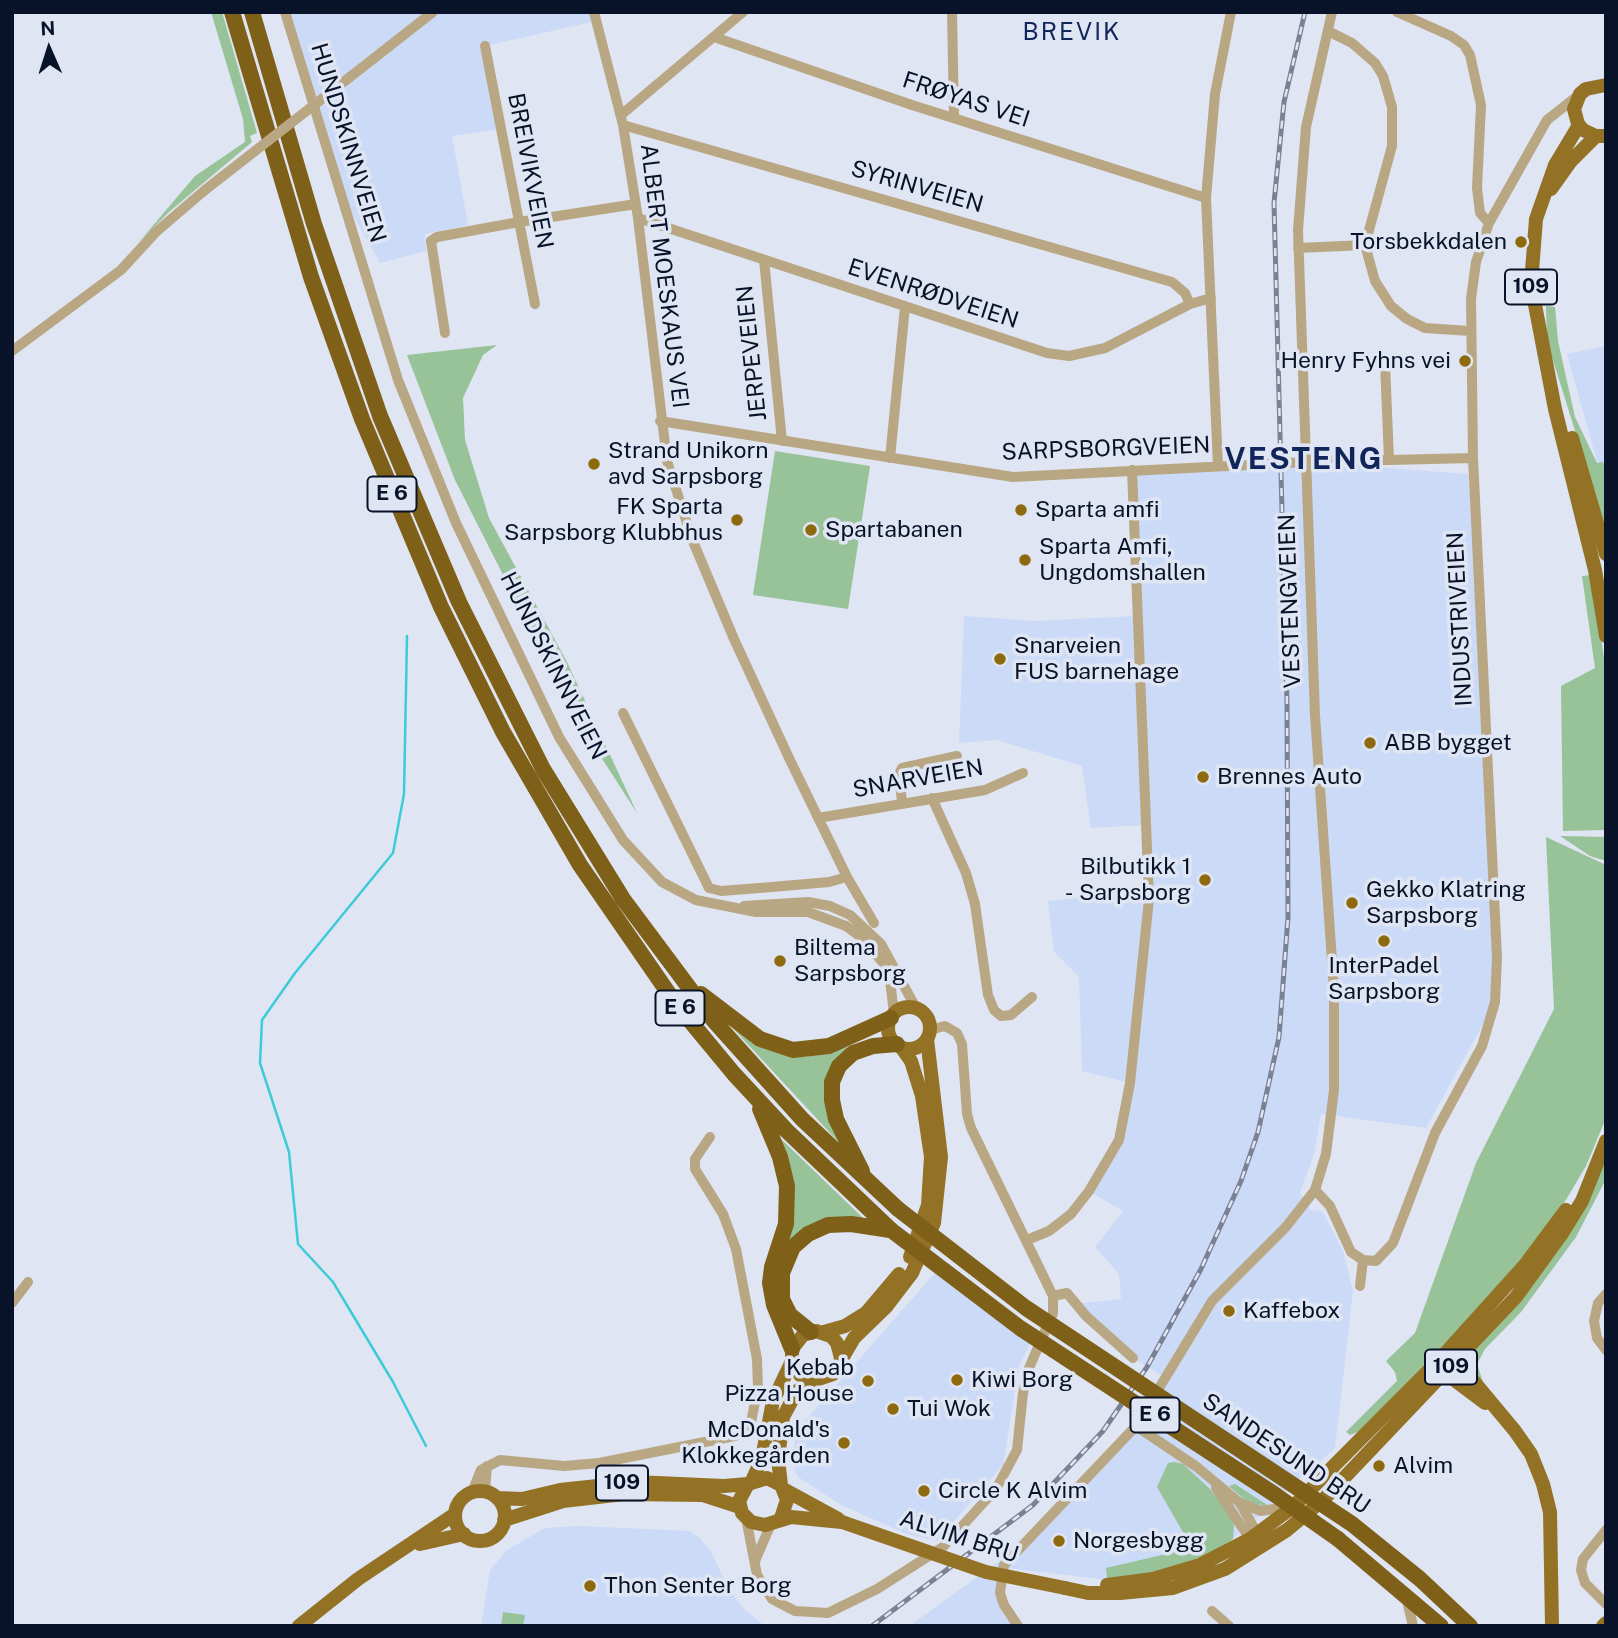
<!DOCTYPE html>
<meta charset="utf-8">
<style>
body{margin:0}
#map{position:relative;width:1618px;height:1638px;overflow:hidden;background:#dfe5f3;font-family:"Public Sans",sans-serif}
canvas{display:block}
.frame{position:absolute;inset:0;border:14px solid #081229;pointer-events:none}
.north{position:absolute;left:14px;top:14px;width:70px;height:70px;-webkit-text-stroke:5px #dfe5f3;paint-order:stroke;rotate:357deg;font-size:19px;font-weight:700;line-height:28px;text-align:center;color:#081229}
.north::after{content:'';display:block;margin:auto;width:24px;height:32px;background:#081229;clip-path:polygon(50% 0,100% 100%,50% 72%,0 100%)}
</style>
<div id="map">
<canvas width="1618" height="1638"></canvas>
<div class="frame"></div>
<div class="north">N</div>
</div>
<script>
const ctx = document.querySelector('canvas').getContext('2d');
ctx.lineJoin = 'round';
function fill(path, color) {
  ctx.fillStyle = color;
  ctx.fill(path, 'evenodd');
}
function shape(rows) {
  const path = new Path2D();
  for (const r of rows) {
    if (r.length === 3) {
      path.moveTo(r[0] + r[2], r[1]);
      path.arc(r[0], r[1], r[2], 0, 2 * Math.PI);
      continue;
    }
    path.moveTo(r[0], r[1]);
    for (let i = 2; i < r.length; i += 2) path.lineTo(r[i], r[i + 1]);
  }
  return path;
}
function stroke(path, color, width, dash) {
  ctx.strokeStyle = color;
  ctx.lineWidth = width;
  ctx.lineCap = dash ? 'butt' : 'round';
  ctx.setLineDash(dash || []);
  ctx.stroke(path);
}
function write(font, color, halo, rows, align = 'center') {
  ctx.font = font + ' "Public Sans",sans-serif';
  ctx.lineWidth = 7;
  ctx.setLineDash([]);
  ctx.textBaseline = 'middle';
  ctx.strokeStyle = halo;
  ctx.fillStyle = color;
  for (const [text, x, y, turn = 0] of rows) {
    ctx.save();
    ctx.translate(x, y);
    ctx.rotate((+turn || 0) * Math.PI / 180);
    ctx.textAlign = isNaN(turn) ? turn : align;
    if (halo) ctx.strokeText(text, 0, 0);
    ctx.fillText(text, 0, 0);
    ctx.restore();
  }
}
fill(shape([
 [281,12,594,12,596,21,485,46,501,129,452,136,468,225,425,234,426,251,380,263,334,181],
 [1606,346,1606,493,1567,354],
 [1306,462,1468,474,1482,645,1495,1002,1426,1128,1321,1114,1314,1154,1300,1193,1311,1210,1323,1212,1343,1251,1353,1291,1335,1448,1226,1545,1107,1580,1008,1568,1000,1593,1018,1626,909,1626,997,1563,1059,1510,1136,1426,1166,1378,1133,1358,1076,1304,1121,1299,1119,1274,1095,1247,1123,1211,1089,1191,1119,1140,1126,1082,1082,1071,1079,977,1054,952,1048,901,1149,890,1146,825,1091,828,1082,766,997,740,959,743,964,616,1035,621,1137,616,1132,470],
 [941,1266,1036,1331,1019,1366,1003,1465,937,1541,907,1534,841,1505,798,1477,792,1463,796,1431],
 [578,1526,689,1531,699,1537,710,1550,729,1589,745,1610,765,1626,481,1626,490,1570,507,1550,545,1528]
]), '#cbdaf7');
fill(shape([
 [211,12,222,12,257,133,250,136,252,142,169,212,139,242,195,176,245,142,243,119],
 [1546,306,1555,307,1558,341,1575,417,1597,463,1603,462,1606,471,1606,530,1547,341],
 [497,345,483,355,463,398,465,440,489,518,567,662,637,813,574,715,455,480,407,355],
 [775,451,870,466,848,609,753,595],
 [1592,575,1606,672,1606,830,1563,831,1561,686,1595,668,1582,576],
 [1560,836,1606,837,1606,861,1590,856],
 [1546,837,1606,865,1606,1118,1586,1166,1557,1215,1487,1301,1358,1432,1350,1435,1346,1432,1397,1381,1395,1372,1386,1361,1415,1333,1476,1163,1554,1009],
 [728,1023,753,1042,783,1054,805,1057,846,1046,848,1051,834,1063,845,1149],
 [778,1136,863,1218,791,1243,786,1240],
 [1606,1160,1606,1179,1576,1237,1521,1312,1485,1349,1477,1364,1484,1385,1468,1366,1470,1356],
 [1175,1462,1183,1464,1209,1488,1224,1507,1234,1524,1233,1539,1216,1552,1149,1575,1107,1580,1106,1568,1192,1548,1157,1487,1168,1463],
 [1235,1484,1272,1508,1246,1501,1229,1486],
 [503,1612,525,1615,523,1626,501,1626]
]), '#98c298');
stroke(shape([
 [407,636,404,794,393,853,295,973,262,1020,260,1063,289,1152,298,1244,333,1282,393,1382,426,1446]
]), '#3dcbd8', 2.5);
stroke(shape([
 [285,12,398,380,456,523,559,737,623,840,662,882,696,900,756,912,808,912,846,926,862,938,884,964,890,980,894,1014],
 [594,12,623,125,638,218,667,461,692,539,734,639,789,758,847,877,874,923],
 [952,12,954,117],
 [1397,12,1451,36,1464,45,1470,55,1481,105,1477,188,1480,213,1489,223],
 [1328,31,1352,43,1375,63,1383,76,1392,107,1392,146,1365,245,1375,281,1391,306,1407,319,1425,328,1470,331],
 [714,37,912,105,1206,198],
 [485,46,535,304],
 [350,77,433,12],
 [621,115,743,12],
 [623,125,1172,282,1185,293,1190,304],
 [638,218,1047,353,1069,356,1105,348,1190,304,1211,298],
 [1298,248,1365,245],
 [764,260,782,441],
 [445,333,431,241,437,237,519,222,636,204],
 [12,351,121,270,156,232,205,190],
 [1385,363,1389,460],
 [660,421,1013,477,1306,462,1473,458],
 [890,458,905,307],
 [1218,466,1206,198,1215,94,1231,12],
 [623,713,709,888,721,891,772,887,829,882,847,877],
 [932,798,966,873,975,904,988,995,994,1010,1001,1016,1011,1015,1032,997],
 [902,802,899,774,902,768,957,756],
 [818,818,985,790,1023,773],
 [744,906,808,902,830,906,850,915,881,944,916,1008],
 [1315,1190,1330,1206,1351,1252,1363,1260,1376,1261,1393,1243,1435,1133,1482,1046,1495,1002,1497,958,1473,458,1471,299,1476,262,1489,223,1547,120,1580,94],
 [1027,1240,1049,1231,1071,1214,1089,1191,1119,1140,1130,1083,1149,899,1132,470],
 [1360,1286,1363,1260],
 [1606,1294,1598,1303,1594,1321,1597,1338,1606,1350],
 [1053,1296,1067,1293,1086,1316,1133,1358],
 [12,1303,28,1282],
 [1136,1426,1197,1467,1240,1503,1261,1540],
 [1216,1488,1250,1539,1256,1542],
 [485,1491,487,1466],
 [472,1492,481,1470,500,1460,564,1466,599,1463,735,1436,751,1422,758,1388,757,1359,736,1249,723,1214,695,1169,695,1159,710,1137],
 [1240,1503,1261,1511,1288,1507],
 [746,1518,757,1575,772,1599,795,1611,828,1613,877,1589,943,1547,996,1489,1017,1450,1023,1393,1029,1368,1053,1313,1053,1296,971,1128,967,1114,962,1044,957,1033,945,1026,930,1030],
 [1606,1530,1583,1559,1581,1570,1585,1583,1606,1604],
 [755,1561,771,1524],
 [1408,1605,1413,1626],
 [1212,1611,1229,1626],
 [1018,1626,1004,1605,1000,1593,1004,1565,1136,1426,1212,1301,1285,1228,1315,1190,1326,1154,1334,1090,1334,990,1315,715,1298,230,1306,127,1332,12]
]), '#b9a784', 10);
stroke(shape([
 [1606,85,1586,89,1580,94,1574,109,1578,124,1583,130,1596,136,1606,136],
 [1579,125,1555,165,1536,219,1531,284,1555,409,1595,570,1606,636],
 [1551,189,1571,161,1596,136],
 [1572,438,1606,554],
 [909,1028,21],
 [901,1047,911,1061,922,1096,931,1157,928,1205,910,1257],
 [824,1332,845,1326,866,1313,899,1274],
 [841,1358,837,1343,831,1336,816,1331,803,1335,792,1349,792,1361,800,1375,815,1380,833,1374,854,1338,886,1307,912,1273,934,1223,941,1157,927,1039],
 [1447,1359,1460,1365,1515,1431,1531,1454,1543,1484,1550,1512,1552,1626],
 [1444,1366,1445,1373,1485,1403],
 [752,1481,762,1458,773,1401,792,1361],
 [781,1485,778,1459,783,1417,797,1391,815,1380],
 [783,1489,838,1519],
 [480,1516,25],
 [497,1498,522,1499,560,1490,635,1482,724,1486,748,1484],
 [781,1518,787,1500,781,1485,767,1478,748,1484,739,1501,742,1513,751,1522,765,1525,791,1517,842,1522],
 [504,1520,563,1501,624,1494,703,1495,740,1507],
 [420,1544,464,1534],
 [1107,1585,1153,1579,1200,1565,1250,1539,1294,1506,1442,1357,1525,1265,1566,1210],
 [1065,1588,1088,1593,1120,1593,1173,1588,1225,1569,1287,1530,1324,1499,1516,1297,1561,1235,1582,1201,1606,1141],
 [299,1626,358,1579,455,1514],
 [1603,1626,1606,1623]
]), '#937226', 14);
stroke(shape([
 [232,12,311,277,362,419,441,607,503,732,580,865,676,1004,734,1074,787,1131,891,1230],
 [252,12,314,224,380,416,459,602,543,769,623,899,714,1021,802,1119,898,1209],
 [701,994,760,1039,793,1050,829,1046,891,1018],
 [760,1109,780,1157,787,1186,786,1224,772,1267,770,1283,774,1305,792,1349],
 [862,1171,836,1119,832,1100,832,1082,839,1066,853,1053,873,1046,897,1044],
 [811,1332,790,1315,782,1299,782,1273,793,1247,808,1234,828,1225,851,1224,890,1230],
 [1338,1539,1441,1626]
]), '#7f6018', 16);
const rail = shape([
 [872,1626,1033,1505,1103,1431,1147,1367,1201,1269,1241,1181,1258,1132,1279,1037,1288,917,1287,704,1274,203,1284,102,1305,12]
]);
stroke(rail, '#798193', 5);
stroke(rail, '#dfe5f3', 2.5, [8]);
stroke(shape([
 [205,190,350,77]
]), '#b9a784', 10);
stroke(shape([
 [842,1522,986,1572,1065,1588]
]), '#937226', 14);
stroke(shape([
 [898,1209,1026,1308,1352,1524,1420,1579,1470,1626],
 [891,1230,1020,1328,1274,1494,1338,1539]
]), '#7f6018', 16);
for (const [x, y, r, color] of [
 [1521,242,7,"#8d6a0d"],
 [1465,361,7,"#8d6a0d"],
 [594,464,7,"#8d6a0d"],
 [1021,510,7,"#8d6a0d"],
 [737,520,7,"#8d6a0d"],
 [811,530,7,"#8d6a0d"],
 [1025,560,7,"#8d6a0d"],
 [1000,659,7,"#8d6a0d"],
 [1370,743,7,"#8d6a0d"],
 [1203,777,7,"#8d6a0d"],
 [1205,880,7,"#8d6a0d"],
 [1352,903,7,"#8d6a0d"],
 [1384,941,7,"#8d6a0d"],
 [780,961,7,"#8d6a0d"],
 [1229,1311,7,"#8d6a0d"],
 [957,1380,7,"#8d6a0d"],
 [868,1381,7,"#8d6a0d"],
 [893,1409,7,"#8d6a0d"],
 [844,1443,7,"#8d6a0d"],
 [1379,1466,7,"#8d6a0d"],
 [924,1491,7,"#8d6a0d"],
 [1059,1541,7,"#8d6a0d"],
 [590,1586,7,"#8d6a0d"]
]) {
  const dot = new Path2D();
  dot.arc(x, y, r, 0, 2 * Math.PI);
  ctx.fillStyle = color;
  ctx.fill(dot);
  stroke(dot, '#dfe5f3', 2.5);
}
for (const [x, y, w] of [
 [1531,287,52],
 [392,494,49],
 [680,1008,49],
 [1451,1367,52],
 [1155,1415,49],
 [622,1483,52]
]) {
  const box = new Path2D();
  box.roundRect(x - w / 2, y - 17.5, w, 35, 5);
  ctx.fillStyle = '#dfe5f3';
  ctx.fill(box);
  stroke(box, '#081229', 2);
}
write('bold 21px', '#081229', null, [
 ["109",1531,287],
 ["E 6",392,494],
 ["E 6",680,1008],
 ["109",1451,1367],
 ["E 6",1155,1415],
 ["109",622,1483]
]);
write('23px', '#081229', '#dfe5f3', [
 ["FRØYAS VEI",966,100,18],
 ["HUNDSKINNVEIEN",348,143,73],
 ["BREIVIKVEIEN",530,171,79],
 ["SYRINVEIEN",917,187,16],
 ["ALBERT MOESKAUS VEI",664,276,83],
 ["EVENRØDVEIEN",933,294,18],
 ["JERPEVEIEN",752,353,-96],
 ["SARPSBORGVEIEN",1106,449,-2],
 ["VESTENGVEIEN",1290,601,-92],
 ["INDUSTRIVEIEN",1460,619,-93],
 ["HUNDSKINNVEIEN",553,666,63],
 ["SNARVEIEN",918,779,-10],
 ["SANDESUND BRU",1286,1454,34],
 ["ALVIM BRU",959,1537,18]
]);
write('23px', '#081229', '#dfe5f3', [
 ["Torsbekkdalen",1507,242,"right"],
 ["Henry Fyhns vei",1451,361,"right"],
 ["Strand Unikorn",608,451],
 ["avd Sarpsborg",608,477],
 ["FK Sparta",723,507,"right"],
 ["Sarpsborg Klubbhus",723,533,"right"],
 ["Sparta amfi",1035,510],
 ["Spartabanen",825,530],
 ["Sparta Amfi,",1039,547],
 ["Ungdomshallen",1039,573],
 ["Snarveien",1014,646],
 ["FUS barnehage",1014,672],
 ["ABB bygget",1384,743],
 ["Brennes Auto",1217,777],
 ["Bilbutikk 1",1191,867,"right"],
 ["- Sarpsborg",1191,893,"right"],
 ["Gekko Klatring",1366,890],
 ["Sarpsborg",1366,916],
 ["Biltema",794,948],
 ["Sarpsborg",794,974],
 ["InterPadel",1384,966,"center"],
 ["Sarpsborg",1384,992,"center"],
 ["Kaffebox",1243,1311],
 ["Kebab",854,1368,"right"],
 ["Pizza House",854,1394,"right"],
 ["Kiwi Borg",971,1380],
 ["Tui Wok",907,1409],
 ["McDonald's",830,1430,"right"],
 ["Klokkegården",830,1456,"right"],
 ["Alvim",1393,1466],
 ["Circle K Alvim",938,1491],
 ["Norgesbygg",1073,1541],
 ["Thon Senter Borg",604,1586]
], 'left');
ctx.letterSpacing = '2px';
write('24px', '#102559', '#dfe5f3', [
 ["BREVIK",1072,33]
]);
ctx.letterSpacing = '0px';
ctx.letterSpacing = '2px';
write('bold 30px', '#102559', '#dfe5f3', [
 ["VESTENG",1304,460]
]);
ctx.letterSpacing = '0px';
</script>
